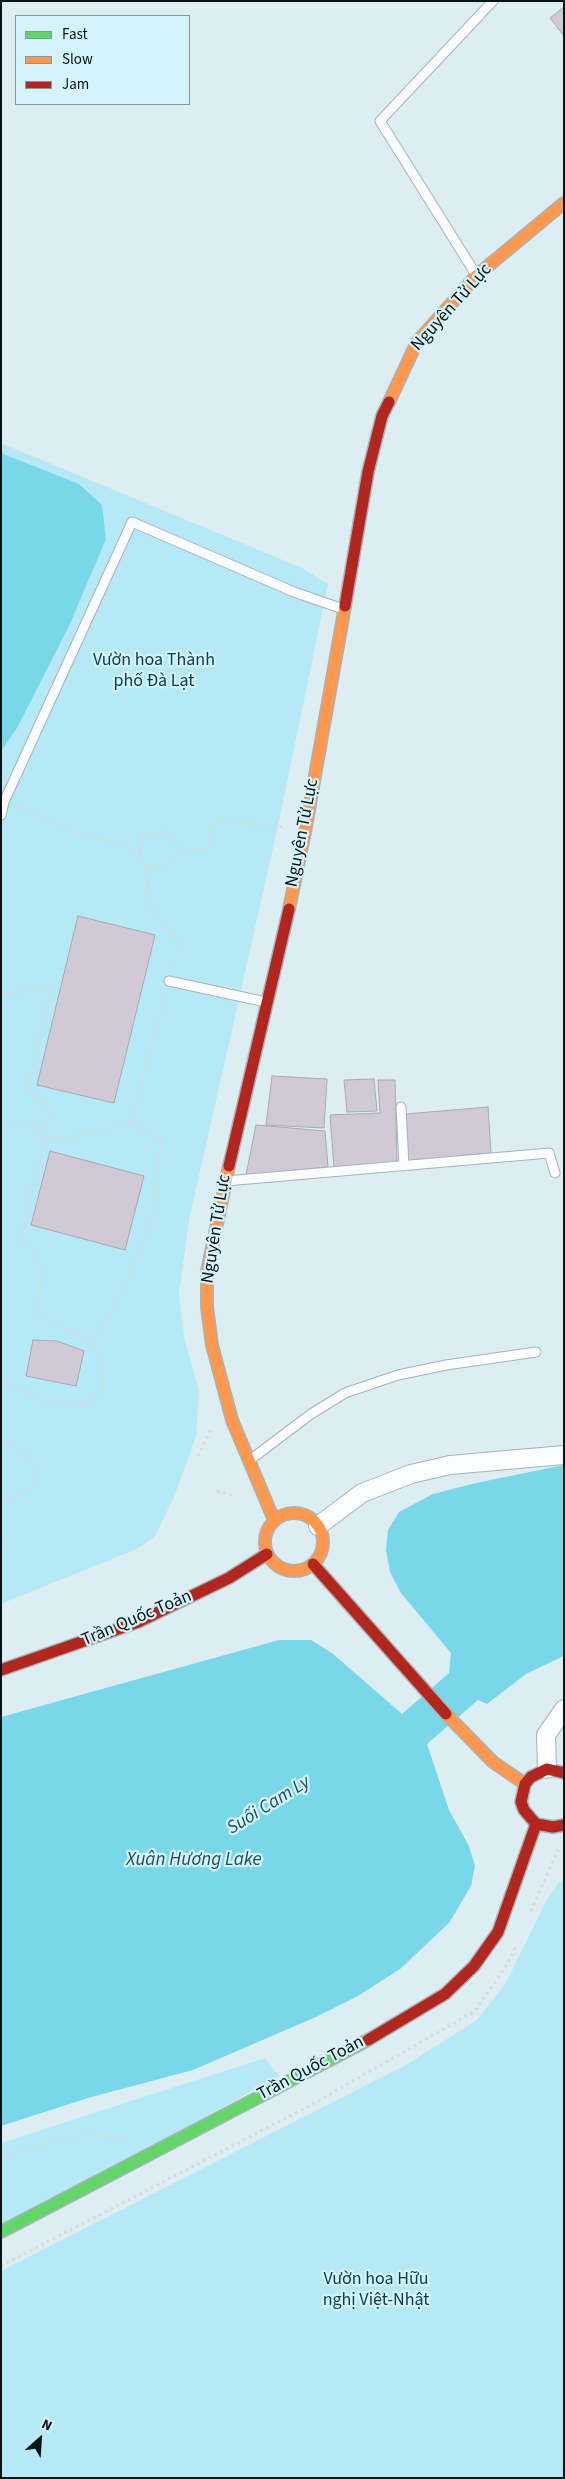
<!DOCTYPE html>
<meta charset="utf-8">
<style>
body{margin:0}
#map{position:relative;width:565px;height:2479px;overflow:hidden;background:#ddeef2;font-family:"Source Sans 3",sans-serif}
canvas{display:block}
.frame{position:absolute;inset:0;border:2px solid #081315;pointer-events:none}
.legend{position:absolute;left:15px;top:15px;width:175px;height:90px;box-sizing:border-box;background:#d5f3fa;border:1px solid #83999e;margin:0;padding:6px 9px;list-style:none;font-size:15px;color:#081315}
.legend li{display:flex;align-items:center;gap:10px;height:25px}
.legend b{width:25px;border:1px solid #83999e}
.north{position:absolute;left:15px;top:2414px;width:50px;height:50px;-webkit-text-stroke:4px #d5f3fa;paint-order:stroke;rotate:26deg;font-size:14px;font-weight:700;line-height:20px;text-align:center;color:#081315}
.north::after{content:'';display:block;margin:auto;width:18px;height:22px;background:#081315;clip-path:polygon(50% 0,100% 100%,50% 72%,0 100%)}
</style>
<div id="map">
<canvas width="565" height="2479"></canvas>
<div class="frame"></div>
<ul class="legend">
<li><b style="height:6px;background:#63d668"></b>Fast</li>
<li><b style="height:6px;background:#ff974d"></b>Slow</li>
<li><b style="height:6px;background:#b3261e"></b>Jam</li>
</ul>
<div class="north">N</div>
</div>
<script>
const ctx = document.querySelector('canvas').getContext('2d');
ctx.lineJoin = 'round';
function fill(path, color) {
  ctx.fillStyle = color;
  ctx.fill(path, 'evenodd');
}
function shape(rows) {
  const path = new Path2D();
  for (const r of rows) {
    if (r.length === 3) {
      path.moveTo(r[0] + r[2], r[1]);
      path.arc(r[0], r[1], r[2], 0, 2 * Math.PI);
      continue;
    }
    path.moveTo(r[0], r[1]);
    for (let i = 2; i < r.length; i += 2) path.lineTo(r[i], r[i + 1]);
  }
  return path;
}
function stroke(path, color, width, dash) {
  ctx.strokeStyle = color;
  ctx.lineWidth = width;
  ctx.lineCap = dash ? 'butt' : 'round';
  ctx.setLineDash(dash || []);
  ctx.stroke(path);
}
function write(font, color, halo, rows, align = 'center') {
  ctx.font = font + ' "Source Sans 3",sans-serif';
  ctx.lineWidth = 4.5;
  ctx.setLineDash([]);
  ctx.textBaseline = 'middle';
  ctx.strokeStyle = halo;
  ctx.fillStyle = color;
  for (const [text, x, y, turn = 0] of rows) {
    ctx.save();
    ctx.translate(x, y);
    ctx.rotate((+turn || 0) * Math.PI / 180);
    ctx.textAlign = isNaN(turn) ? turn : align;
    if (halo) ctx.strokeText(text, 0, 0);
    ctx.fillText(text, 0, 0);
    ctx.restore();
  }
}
fill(shape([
 [1,443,302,568,328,584,278,826,189,1220,179,1294,184,1337,199,1390,196,1437,174,1497,155,1536,139,1548,1,1604],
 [564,1880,564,2478,1,2478,1,2271,406,2065,477,2020,506,1983,546,1901,559,1882],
 [265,2058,279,2076,1,2230,1,2143]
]), '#b5e9f5');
fill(shape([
 [1,453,79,484,102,505,106,539,69,626,17,728,1,751],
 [564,1465,564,1656,526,1674,487,1704,478,1700,427,1744,449,1810,469,1846,475,1866,471,1886,449,1923,400,1969,358,1996,316,2017,193,2070,88,2098,1,2126,1,1717,279,1640,311,1640,332,1653,402,1714,449,1673,451,1653,401,1593,390,1572,386,1550,388,1530,399,1512,433,1494,476,1483]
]), '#79d7ea');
const building = shape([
 [564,7,564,36,550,18,564,7],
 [78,916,155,935,114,1103,37,1085,78,916],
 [272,1076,327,1079,324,1128,266,1125,272,1076],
 [374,1079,377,1111,347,1112,344,1080,374,1079],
 [378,1080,395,1080,397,1162,334,1167,330,1115,380,1113,378,1080],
 [488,1107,491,1153,408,1161,406,1114,488,1107],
 [256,1125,325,1131,328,1167,246,1175,256,1125],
 [50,1151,144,1176,125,1250,31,1225,50,1151],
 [33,1340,57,1341,84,1351,76,1386,26,1376,33,1340]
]);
fill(building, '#d1cad6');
stroke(building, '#a7aaae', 1);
const lane = shape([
 [475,273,380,121,493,1],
 [1,815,4,802,132,522,294,592,343,609],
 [169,981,266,1002],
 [401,1107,404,1166],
 [226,1181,549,1153,555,1173],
 [250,1460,311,1414,345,1393,398,1375,446,1365,536,1352]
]);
const street = shape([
 [318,1526,362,1493,411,1474,450,1465,564,1455],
 [547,1769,546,1735,564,1709]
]);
const fast = shape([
 [1,2232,368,2040]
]);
const slow = shape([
 [389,402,417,342,476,276,564,203],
 [289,909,305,832,345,606],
 [229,1166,207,1272,207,1307,212,1345,232,1420,274,1520],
 [294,1542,29],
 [446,1714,493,1762,525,1784]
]);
const jam = shape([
 [345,606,368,472,382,416,389,402],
 [229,1166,289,909],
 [313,1564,446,1714],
 [1,1670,138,1622,229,1578,267,1554],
 [564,1773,547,1769,531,1777,525,1784,521,1802,524,1810,536,1824,553,1827,564,1825],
 [368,2040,445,1994,474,1966,498,1932,536,1824]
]);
stroke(lane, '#a6b3b7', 11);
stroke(street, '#a6b3b7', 20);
stroke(fast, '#a6b3b7', 14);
stroke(slow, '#a6b3b7', 14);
stroke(jam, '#a6b3b7', 14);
stroke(shape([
 [16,807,63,828,139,851,145,835,165,831,175,839,179,851,173,862,161,868,148,867,139,851],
 [179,851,207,850,214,821,285,827],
 [148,867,149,903,163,925,179,943,172,970],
 [1,995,51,987,28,1090,41,1100,50,1113,46,1128,35,1127],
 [1,1124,35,1126,44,1142,35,1185,28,1185,24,1191,29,1200,21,1239,33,1252,42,1267,38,1315,93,1342],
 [44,1142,50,1136,65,1140,82,1133,98,1132,131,1123],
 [1,1379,44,1401,89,1404,104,1387,102,1363,93,1342,128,1279,155,1209,161,1141,131,1123,166,993],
 [1,1438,29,1456,39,1482,1,1506],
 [198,1456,212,1427],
 [217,1491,235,1496],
 [1,1533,8,1543,1,1544],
 [531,1911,559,1848],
 [1,2161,10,2154,87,2134,130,2139],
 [1,2266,311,2105,475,2011,509,1962,516,1946]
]), '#d5dadb', 3, [2.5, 4]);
stroke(lane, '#fafcfd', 9);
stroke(street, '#fafcfd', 18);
stroke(fast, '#63d668', 11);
stroke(slow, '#ff974d', 11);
stroke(jam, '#b3261e', 11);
write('18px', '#081315', '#d5f3fa', [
 ["Nguyên Tử Lực",452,308,-48],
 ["Nguyên Tử Lực",303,833,-79],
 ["Nguyên Tử Lực",217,1229,-81],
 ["Trần Quốc Toản",137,1619,-23],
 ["Trần Quốc Toản",311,2069,-28]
]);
write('18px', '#08424d', '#d5f3fa', [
 ["Vườn hoa Thành",154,661],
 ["phố Đà Lạt",154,682],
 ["Vườn hoa Hữu",376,2280],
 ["nghị Việt-Nhật",376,2301]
]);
write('italic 19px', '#194f5a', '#d5f3fa', [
 ["Suối Cam Ly",269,1806,-32],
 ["Xuân Hương Lake",194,1861]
]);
</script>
